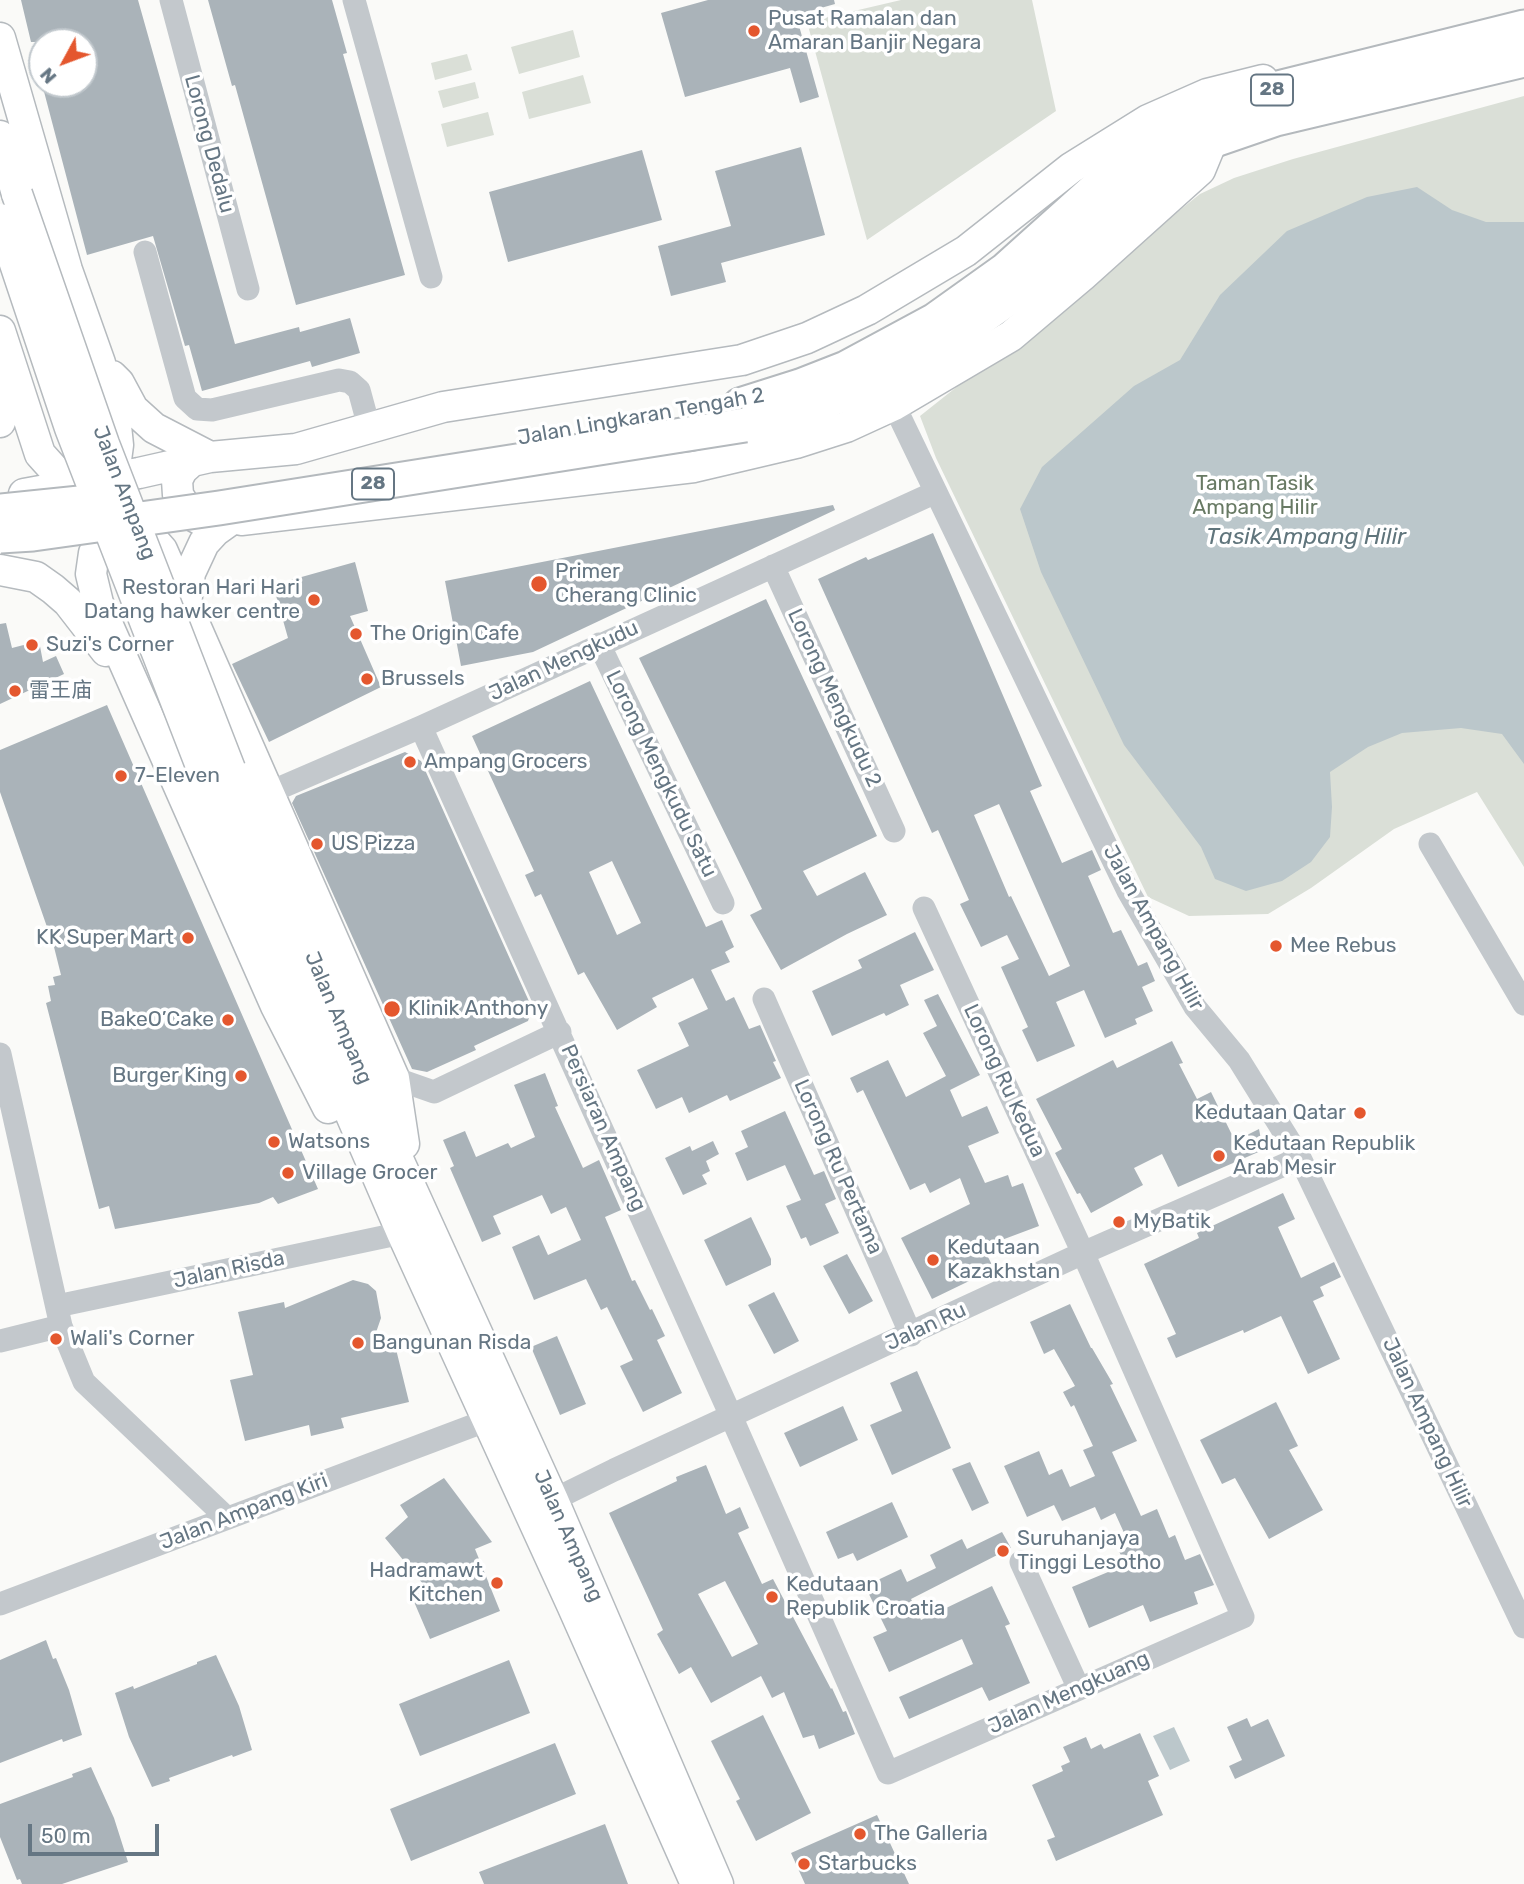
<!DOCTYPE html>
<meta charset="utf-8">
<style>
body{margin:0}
#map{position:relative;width:1524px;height:1884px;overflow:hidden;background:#fafaf8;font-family:Rubik,sans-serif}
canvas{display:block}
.north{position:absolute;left:28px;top:28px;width:70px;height:70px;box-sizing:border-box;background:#fff;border:2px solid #c1c8cd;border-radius:50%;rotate:229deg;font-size:19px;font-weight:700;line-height:28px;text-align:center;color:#657683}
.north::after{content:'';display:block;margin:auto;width:24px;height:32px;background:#e4572e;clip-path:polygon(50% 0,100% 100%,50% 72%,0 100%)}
.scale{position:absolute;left:28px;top:1824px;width:131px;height:32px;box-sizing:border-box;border:4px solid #657683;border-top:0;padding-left:9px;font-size:21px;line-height:24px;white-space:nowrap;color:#657683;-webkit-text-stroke:5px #fff;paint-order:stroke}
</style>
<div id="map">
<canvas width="1524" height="1884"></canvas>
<div class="north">N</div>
<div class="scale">50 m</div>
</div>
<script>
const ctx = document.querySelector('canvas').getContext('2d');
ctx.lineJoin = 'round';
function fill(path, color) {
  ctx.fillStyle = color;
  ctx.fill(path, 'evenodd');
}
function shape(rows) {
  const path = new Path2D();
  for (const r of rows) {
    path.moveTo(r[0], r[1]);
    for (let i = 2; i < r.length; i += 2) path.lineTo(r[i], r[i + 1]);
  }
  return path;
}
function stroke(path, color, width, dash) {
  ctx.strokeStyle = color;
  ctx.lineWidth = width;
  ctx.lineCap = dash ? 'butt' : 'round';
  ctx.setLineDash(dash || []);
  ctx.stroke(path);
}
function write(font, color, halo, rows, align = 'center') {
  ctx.font = font + ' Rubik,"Noto Sans SC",sans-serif';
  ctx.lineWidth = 7;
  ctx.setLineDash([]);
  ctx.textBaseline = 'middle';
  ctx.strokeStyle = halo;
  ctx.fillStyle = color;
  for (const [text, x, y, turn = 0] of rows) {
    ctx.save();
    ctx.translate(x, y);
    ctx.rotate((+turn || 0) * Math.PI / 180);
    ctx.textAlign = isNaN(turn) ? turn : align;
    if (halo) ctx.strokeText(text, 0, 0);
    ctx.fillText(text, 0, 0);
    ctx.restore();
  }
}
fill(shape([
 [901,0,1032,0,1056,111,867,240,807,22],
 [573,30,580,57,519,74,511,47],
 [467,54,472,70,435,80,431,63],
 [583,75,591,103,529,119,522,92],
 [475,82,479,98,443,108,438,91],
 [1524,96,1524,867,1477,792,1394,829,1311,888,1268,914,1189,916,1148,897,936,458,920,416,1200,194,1234,178,1293,159],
 [488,112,494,135,447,147,441,124]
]), '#dadfd7');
fill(shape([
 [1417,187,1452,210,1486,222,1524,222,1524,764,1502,734,1461,728,1402,733,1368,747,1330,772,1332,807,1330,837,1311,862,1282,881,1246,891,1215,879,1201,847,1124,745,1041,572,1020,509,1042,467,1134,386,1180,360,1220,295,1287,231,1367,197],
 [1174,1727,1190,1761,1170,1770,1153,1736]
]), '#bbc7cb');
fill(shape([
 [21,0,138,0,235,344,299,327,300,332,350,318,360,353,312,367,310,361,202,391,189,345,185,346,153,236,87,255,42,84,84,84,84,42,31,42],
 [208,0,332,0,347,53,343,54,405,275,296,305,235,85,232,86],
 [708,0,834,0,835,4,796,15,819,97,800,103,790,68,685,97,661,13],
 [801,147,825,235,721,263,726,282,671,296,658,246,731,226,715,171],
 [642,150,662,220,508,262,489,192],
 [833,505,835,510,533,652,461,666,445,581],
 [933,533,1042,786,1030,791,1062,863,1092,850,1101,870,1088,876,1113,933,1121,930,1138,966,1147,962,1155,981,1142,987,1153,1011,1135,1019,1137,1024,1105,1038,1084,990,1056,1002,1075,1046,1037,1062,1022,1030,1028,1027,1001,967,1019,959,1007,935,981,947,960,904,969,900,938,830,932,833,818,579,866,557,868,560],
 [999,804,1070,966,1049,976,1011,896,1009,897,974,815],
 [355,562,368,611,350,616,381,687,269,742,232,664,288,638,273,585],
 [766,599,877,836,803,871,817,896,865,872,887,915,847,934,781,970,750,915,762,909,639,658],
 [6,623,12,648,39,641,43,662,56,656,64,674,0,704,0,624],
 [590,681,706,927,722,920,734,947,725,952,730,962,711,970,726,1001,734,997,749,1029,760,1025,776,1061,773,1062,781,1078,730,1101,727,1095,689,1113,682,1097,656,1109,637,1070,689,1046,678,1023,708,1009,693,978,652,998,657,1007,617,1030,584,972,578,975,541,894,535,897,525,875,534,871,472,736],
 [612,861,641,923,617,935,589,872],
 [107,705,318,1189,278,1204,273,1197,259,1203,115,1229,109,1206,99,1209,46,1003,51,1001,48,986,55,985,53,977,61,975,54,947,0,792,0,750],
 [405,752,421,761,532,1008,528,1021,474,1046,476,1050,427,1072,412,1069,292,803,296,796],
 [915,932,934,970,900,985,909,1005,886,1016,884,1013,832,1036,812,991,862,968,858,960],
 [938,994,980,1075,950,1090,962,1117,987,1106,999,1133,968,1146,985,1183,1008,1175,1012,1187,1023,1183,1039,1226,983,1247,994,1269,932,1299,901,1238,970,1204,960,1178,930,1193,925,1183,910,1190,863,1090,857,1093,850,1078,888,1060,906,1097,946,1076,923,1033,937,1026,924,1000],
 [1172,1041,1183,1063,1179,1064,1197,1099,1211,1092,1235,1141,1259,1129,1263,1150,1178,1187,1162,1154,1134,1168,1143,1185,1091,1213,1080,1193,1077,1194,1055,1153,1062,1149,1036,1099,1113,1060,1117,1068],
 [545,1073,558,1106,555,1107,583,1168,599,1160,621,1210,605,1217,632,1281,635,1280,650,1310,652,1309,665,1336,657,1340,682,1393,643,1412,620,1366,633,1360,607,1307,601,1310,586,1279,534,1300,512,1247,539,1235,548,1255,581,1240,566,1207,551,1214,542,1195,493,1216,501,1234,482,1242,450,1168,454,1166,443,1140,465,1131,476,1157,508,1143,511,1148,535,1137,514,1085],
 [785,1111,814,1175,824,1171,836,1199,825,1204,839,1233,810,1246,806,1237,801,1239,786,1206,801,1200,785,1165,747,1181,735,1153,748,1147,741,1131],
 [713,1141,719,1154,706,1161,710,1171,702,1175,707,1184,683,1195,665,1158,690,1146,692,1151],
 [1283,1193,1295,1219,1278,1227,1301,1278,1334,1262,1341,1277,1320,1287,1324,1296,1313,1301,1340,1359,1308,1374,1281,1316,1244,1333,1243,1330,1176,1358,1167,1338,1176,1334,1144,1264,1199,1238,1197,1233],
 [751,1217,771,1259,771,1265,726,1286,704,1240],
 [847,1254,873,1301,849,1314,823,1266],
 [353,1280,368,1284,376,1291,381,1318,371,1347,394,1341,409,1402,341,1418,344,1428,311,1436,309,1425,245,1441,230,1380,253,1375,238,1312,284,1302,285,1308],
 [774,1292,799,1341,774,1354,748,1305],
 [1070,1304,1091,1348,1092,1348,1113,1384,1110,1385,1137,1441,1112,1452,1141,1516,1157,1509,1169,1538,1175,1535,1185,1560,1200,1554,1214,1585,1194,1592,1198,1604,1150,1622,1143,1605,1089,1628,1072,1587,1125,1565,1119,1551,1130,1546,1115,1513,1101,1520,1095,1507,1062,1521,1054,1505,1027,1517,1004,1466,1039,1451,1049,1475,1062,1469,1070,1487,1095,1476,1083,1450,1093,1446,1074,1405,1071,1407,1063,1392,1075,1386,1054,1349,1044,1354,1030,1322],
 [557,1336,586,1404,560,1415,531,1347],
 [917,1371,951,1448,892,1475,870,1425,902,1411,890,1383],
 [1276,1402,1298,1446,1289,1450,1323,1510,1269,1539,1235,1478,1222,1484,1200,1440],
 [843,1406,858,1440,800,1467,784,1433],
 [970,1462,989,1503,972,1511,952,1469],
 [706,1465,726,1514,740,1507,749,1528,738,1533,762,1584,773,1579,831,1689,832,1688,843,1712,846,1711,855,1734,819,1749,814,1735,803,1738,784,1692,772,1698,761,1676,711,1703,691,1667,679,1674,657,1634,663,1630,609,1513,677,1481,676,1477],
 [725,1581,758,1644,732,1657,698,1594],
 [444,1478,492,1542,475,1549,500,1611,430,1639,409,1590,423,1584,385,1538,408,1517,400,1505],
 [892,1502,908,1537,857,1561,853,1553,838,1559,826,1532],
 [1002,1532,1011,1548,911,1599,921,1620,992,1586,1010,1624,1005,1626,1030,1683,989,1701,982,1687,909,1719,899,1697,973,1664,962,1639,889,1672,873,1637,887,1631,865,1586,901,1569,907,1582,936,1568,930,1555,962,1539,967,1549],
 [46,1640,53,1659,56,1658,69,1690,82,1735,63,1742,62,1739,0,1763,0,1660],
 [216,1655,239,1706,252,1750,233,1757,232,1755,169,1778,170,1781,152,1787,129,1737,115,1693,133,1686,134,1689,197,1664,197,1662],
 [509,1660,530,1713,420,1756,399,1704],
 [763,1715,811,1813,756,1841,736,1801,740,1799,711,1741],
 [1247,1718,1251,1727,1268,1719,1285,1756,1235,1779,1229,1766,1242,1760,1227,1727],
 [1140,1733,1159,1776,1148,1781,1163,1815,1056,1861,1047,1840,1055,1837,1032,1785,1063,1771,1061,1766,1070,1762,1063,1747,1086,1737,1091,1749,1101,1744,1104,1749],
 [555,1743,576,1794,411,1861,390,1809],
 [91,1767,114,1818,128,1862,62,1884,22,1884,20,1879,17,1880,0,1837,0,1804,73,1777,72,1774],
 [877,1815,909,1884,805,1884,791,1853],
 [605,1824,628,1884,484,1884,479,1872]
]), '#aab3b9');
const major = shape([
 [0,38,67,270,100,363,116,426,118,445,114,475],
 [0,136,17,194],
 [0,331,40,454,58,474,87,489],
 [112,376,119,383,133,409,154,428,210,457],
 [0,422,6,403,6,374],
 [192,461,182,470,177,480,178,495,190,514,208,524],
 [24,494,139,473,210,457,296,449,443,407,742,360,807,338,867,310,966,251,1071,168,1148,120,1207,94,1263,80],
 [118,508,94,553,91,574,98,603,276,1006,328,1108],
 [241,520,694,467,796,443,846,427,894,405,1011,336,1082,276,1200,170,1212,141],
 [128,522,146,532,162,550,394,1078,404,1144],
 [0,570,36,577,53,589,68,602,106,651],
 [186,604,190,573,204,543,215,531,229,521],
 [230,769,397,1157,553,1500,718,1884],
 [206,779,402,1233,572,1605,696,1884]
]);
const highway = shape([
 [740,405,800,386,846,368,935,320,1005,270,1132,156,1199,117,1270,90,1524,27],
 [747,425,806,409,858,389,946,343,1020,290,1075,242,1164,173,1212,141,1276,119,1524,60]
]);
stroke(major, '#b5babe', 33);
stroke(highway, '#b4b9bd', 37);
stroke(shape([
 [171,0,248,289],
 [354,0,431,277],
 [145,252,185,398,197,409,212,410,339,380,350,382,359,390,369,427],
 [894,405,1128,891,1195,1007,1239,1060,1300,1158,1524,1627],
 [773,566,894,831],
 [599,644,723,903],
 [421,727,731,1416,888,1773,1243,1617,1083,1253,924,908],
 [268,793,421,727,936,492],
 [1430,844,1524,1004],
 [764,999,911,1335],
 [0,1054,61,1326,84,1382,227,1518],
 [394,1078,434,1092,560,1032],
 [57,1306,402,1233],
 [0,1341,61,1326],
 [553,1500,614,1470,1083,1253,1300,1158],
 [1021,1562,1079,1689],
 [0,1604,488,1420]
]), '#c3c8cc', 23);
stroke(major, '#fff', 30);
stroke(highway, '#fff', 33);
const majorBridge = shape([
 [17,194,104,444,230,769],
 [0,219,70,428,206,779]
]);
const highwayBridge = shape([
 [0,511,109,500],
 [0,536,33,534,219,508,745,425]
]);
stroke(majorBridge, '#b5babe', 33, []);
stroke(highwayBridge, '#b4b9bd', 37, []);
stroke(majorBridge, '#fff', 30);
stroke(highwayBridge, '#fff', 33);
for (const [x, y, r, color] of [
 [754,31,7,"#e4572e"],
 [539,584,9,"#e4572e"],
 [314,600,7,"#e4572e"],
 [356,634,7,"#e4572e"],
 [32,645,7,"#e4572e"],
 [367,679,7,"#e4572e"],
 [15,691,7,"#e4572e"],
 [410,762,7,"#e4572e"],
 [121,776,7,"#e4572e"],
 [317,844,7,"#e4572e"],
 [188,938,7,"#e4572e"],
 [1276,946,7,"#e4572e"],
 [392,1009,9,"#e4572e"],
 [228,1020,7,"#e4572e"],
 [241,1076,7,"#e4572e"],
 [1360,1113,7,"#e4572e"],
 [274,1142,7,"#e4572e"],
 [1219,1156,7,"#e4572e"],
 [288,1173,7,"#e4572e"],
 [1119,1222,7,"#e4572e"],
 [933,1260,7,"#e4572e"],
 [56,1339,7,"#e4572e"],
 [358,1343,7,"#e4572e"],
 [1003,1551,7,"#e4572e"],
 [497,1583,7,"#e4572e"],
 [772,1597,7,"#e4572e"],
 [860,1834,7,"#e4572e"],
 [804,1864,7,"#e4572e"]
]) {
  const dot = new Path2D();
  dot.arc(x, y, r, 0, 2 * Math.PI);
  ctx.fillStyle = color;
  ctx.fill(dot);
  stroke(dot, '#fff', 2.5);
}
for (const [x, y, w] of [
 [1272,90,42],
 [373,484,42]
]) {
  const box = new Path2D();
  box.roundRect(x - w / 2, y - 15.5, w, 31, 5);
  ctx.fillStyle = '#fff';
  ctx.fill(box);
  stroke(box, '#657683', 2);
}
write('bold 19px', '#657683', null, [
 ["28",1272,90],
 ["28",373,484]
]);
write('21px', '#657683', '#fff', [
 ["Pusat Ramalan dan",768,19],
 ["Amaran Banjir Negara",768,43],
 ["Primer",555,572],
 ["Cherang Clinic",555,596],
 ["Restoran Hari Hari",300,588,"right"],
 ["Datang hawker centre",300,612,"right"],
 ["The Origin Cafe",370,634],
 ["Suzi's Corner",46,645],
 ["Brussels",381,679],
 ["雷王庙",29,691],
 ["Ampang Grocers",424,762],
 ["7-Eleven",135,776],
 ["US Pizza",331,844],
 ["KK Super Mart",174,938,"right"],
 ["Mee Rebus",1290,946],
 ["Klinik Anthony",408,1009],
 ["BakeO’Cake",214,1020,"right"],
 ["Burger King",227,1076,"right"],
 ["Kedutaan Qatar",1346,1113,"right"],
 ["Watsons",288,1142],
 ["Kedutaan Republik",1233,1144],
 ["Arab Mesir",1233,1168],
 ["Village Grocer",302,1173],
 ["MyBatik",1133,1222],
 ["Kedutaan",947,1248],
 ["Kazakhstan",947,1272],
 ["Wali's Corner",70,1339],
 ["Bangunan Risda",372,1343],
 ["Suruhanjaya",1017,1539],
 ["Tinggi Lesotho",1017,1563],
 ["Hadramawt",483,1571,"right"],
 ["Kitchen",483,1595,"right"],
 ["Kedutaan",786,1585],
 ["Republik Croatia",786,1609],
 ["The Galleria",874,1834],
 ["Starbucks",818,1864]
], 'left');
write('21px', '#657683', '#fff', [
 ["Lorong Dedalu",209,144,75],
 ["Jalan Lingkaran Tengah 2",641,417,-10],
 ["Jalan Ampang",124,493,69],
 ["Jalan Mengkudu",564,661,-25],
 ["Lorong Mengkudu 2",834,698,65],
 ["Lorong Mengkudu Satu",661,774,64],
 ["Jalan Ampang Hilir",1153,928,61],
 ["Jalan Ampang",338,1018,67],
 ["Lorong Ru Kedua",1004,1081,65],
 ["Persiaran Ampang",603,1128,66],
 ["Lorong Ru Pertama",838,1167,66],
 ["Jalan Risda",229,1270,-12],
 ["Jalan Ru",926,1327,-25],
 ["Jalan Ampang Hilir",1427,1423,65],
 ["Jalan Ampang Kiri",244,1512,-21],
 ["Jalan Ampang",568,1536,66],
 ["Jalan Mengkuang",1069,1693,-24]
]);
write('21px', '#687a64', '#fff', [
 ["Taman Tasik",1255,484],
 ["Ampang Hilir",1255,508]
]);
write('italic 23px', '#60757c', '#fff', [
 ["Tasik Ampang Hilir",1306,537]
]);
</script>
